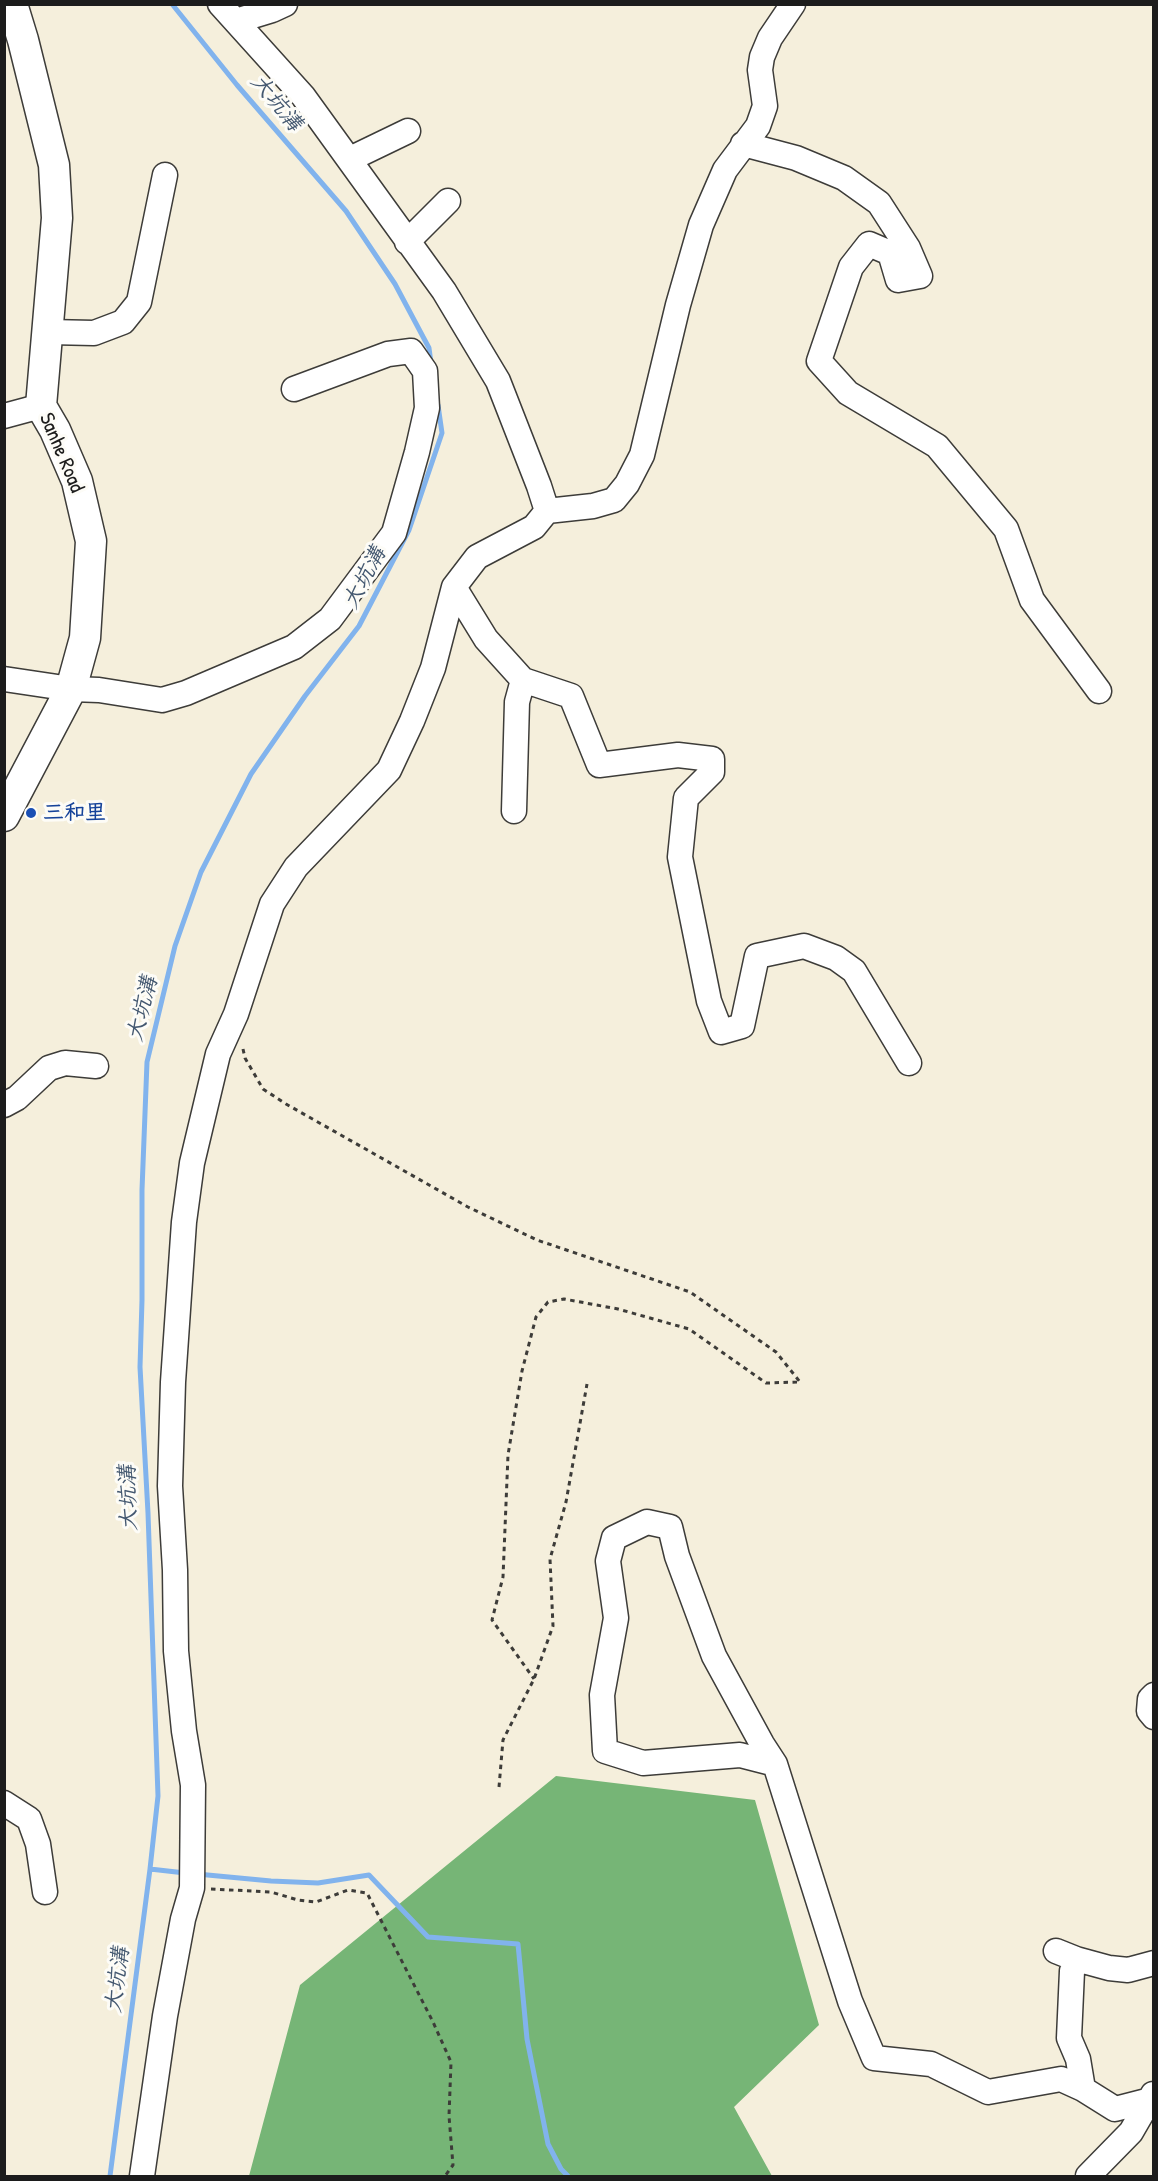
<!DOCTYPE html>
<meta charset="utf-8">
<style>
body{margin:0}
#map{position:relative;width:1158px;height:2181px;overflow:hidden;background:#f5efdc;font-family:"Patrick Hand",sans-serif}
canvas{display:block}
.frame{position:absolute;inset:0;border:6px solid #1c1c1c;pointer-events:none}
</style>
<div id="map">
<canvas width="1158" height="2181"></canvas>
<div class="frame"></div>
</div>
<script>
const ctx = document.querySelector('canvas').getContext('2d');
ctx.lineJoin = 'round';
function fill(path, color) {
  ctx.fillStyle = color;
  ctx.fill(path, 'evenodd');
}
function shape(rows) {
  const path = new Path2D();
  for (const r of rows) {
    path.moveTo(r[0], r[1]);
    for (let i = 2; i < r.length; i += 2) path.lineTo(r[i], r[i + 1]);
  }
  return path;
}
function stroke(path, color, width, dash) {
  ctx.strokeStyle = color;
  ctx.lineWidth = width;
  ctx.lineCap = dash ? 'butt' : 'round';
  ctx.setLineDash(dash || []);
  ctx.stroke(path);
}
function write(font, color, halo, rows, align = 'center') {
  ctx.font = font + ' "Patrick Hand","LXGW WenKai TC",sans-serif';
  ctx.lineWidth = 6;
  ctx.setLineDash([]);
  ctx.textBaseline = 'middle';
  ctx.strokeStyle = halo;
  ctx.fillStyle = color;
  for (const [text, x, y, turn = 0] of rows) {
    ctx.save();
    ctx.translate(x, y);
    ctx.rotate((+turn || 0) * Math.PI / 180);
    ctx.textAlign = isNaN(turn) ? turn : align;
    if (halo) ctx.strokeText(text, 0, 0);
    ctx.fillText(text, 0, 0);
    ctx.restore();
  }
}
fill(shape([
 [556,1776,755,1800,819,2025,734,2107,772,2176,249,2176,300,1985]
]), '#76b576');
stroke(shape([
 [172,4,237,85,346,211,395,284,429,348,431,363],
 [150,1869,185,1873],
 [197,1874,271,1881,318,1883,369,1875,428,1937,518,1944,527,2039,548,2144,561,2169,568,2176],
 [110,2176,150,1869,158,1796,148,1513,140,1367,142,1300,142,1190,147,1062,175,946,201,872,251,774,305,696,359,626,409,530,442,433,438,405]
]), '#81b3ed', 5);
const minor = shape([
 [236,21,272,10,285,4],
 [743,144,796,158,844,178,879,203,908,248,920,276,898,280,890,253,869,244,851,267,819,361,848,393,937,446,1006,529,1032,600,1099,691],
 [350,159,408,131],
 [407,242,448,201],
 [49,332,94,333,123,322,139,302,165,175],
 [4,416,41,406],
 [547,511,593,506,614,500,627,484,642,455,678,305,701,225,725,170,758,126,765,106,760,70,762,57,770,38,793,4],
 [454,587,486,639,523,680,571,696,599,765,678,755,712,759,712,772,686,798,680,857,709,1001,721,1032,742,1026,757,956,804,946,836,958,854,971,909,1063],
 [4,679,71,689,99,690,162,700,186,693,294,647,330,619,394,533,417,452,427,408,425,371,411,351,388,354,294,389],
 [514,811,517,702,523,680],
 [4,1105,17,1098,49,1068,65,1063,96,1066],
 [1154,1695,1150,1699,1149,1711,1154,1717],
 [775,1764,740,1755,643,1763,605,1751,602,1695,616,1618,608,1561,614,1538,647,1522,670,1527,677,1556,714,1656,762,1744,775,1764,850,2001,874,2058,931,2064,988,2092,1061,2079,1083,2089,1115,2109,1150,2100],
 [4,1803,29,1819,38,1844,45,1892],
 [1056,1951,1076,1959,1072,1971,1069,2038,1078,2059,1083,2089],
 [1076,1959,1109,1968,1128,1970,1154,1963],
 [142,2176,165,2016,183,1919,192,1888,193,1785,184,1731,176,1651,175,1570,170,1486,173,1382,184,1222,192,1163,218,1054,236,1014,272,904,296,867,389,770,412,721,433,668,454,587,477,557,534,527,547,511,539,486,498,381,444,291,303,96,220,4],
 [1088,2176,1131,2132,1153,2094]
]);
const major = shape([
 [4,816,71,689,85,638,91,541,77,481,55,430,41,406,57,218,54,165,23,40,12,4]
]);
stroke(minor, '#3d3c39', 27);
stroke(major, '#3d3c39', 33);
stroke(shape([
 [243,1049,245,1058,263,1089,286,1104,468,1207,537,1240,690,1292,776,1352,800,1382,766,1383,689,1329,618,1309,564,1299,548,1302,536,1317,522,1371,508,1455,503,1577,492,1620,534,1679],
 [499,1787,503,1740,534,1679,553,1626,550,1559,566,1502,587,1384],
 [211,1889,271,1892,298,1900,316,1902,348,1890,367,1893,433,2022,451,2062,449,2116,453,2165,445,2176]
]), '#3d3c39', 3, [4.5, 4.5]);
stroke(minor, '#fff', 24);
stroke(major, '#fff', 30);
for (const [x, y, r, color] of [
 [31,813,6,"#1a4fb4"]
]) {
  const dot = new Path2D();
  dot.arc(x, y, r, 0, 2 * Math.PI);
  ctx.fillStyle = color;
  ctx.fill(dot);
  stroke(dot, '#fdfcf7', 2);
}
write('21px', '#1c1c1c', '#fdfcf7', [
 ["Sanhe Road",61,453,67]
]);
write('bold 21px', '#164399', '#fdfcf7', [
 ["三和里",43,813]
], 'left');
write('italic 22px', '#445870', '#fdfcf7', [
 ["大坑溝",276,103,50],
 ["大坑溝",365,578,-62],
 ["大坑溝",143,1009,-76],
 ["大坑溝",129,1498,-92],
 ["大坑溝",118,1980,-83]
]);
</script>
